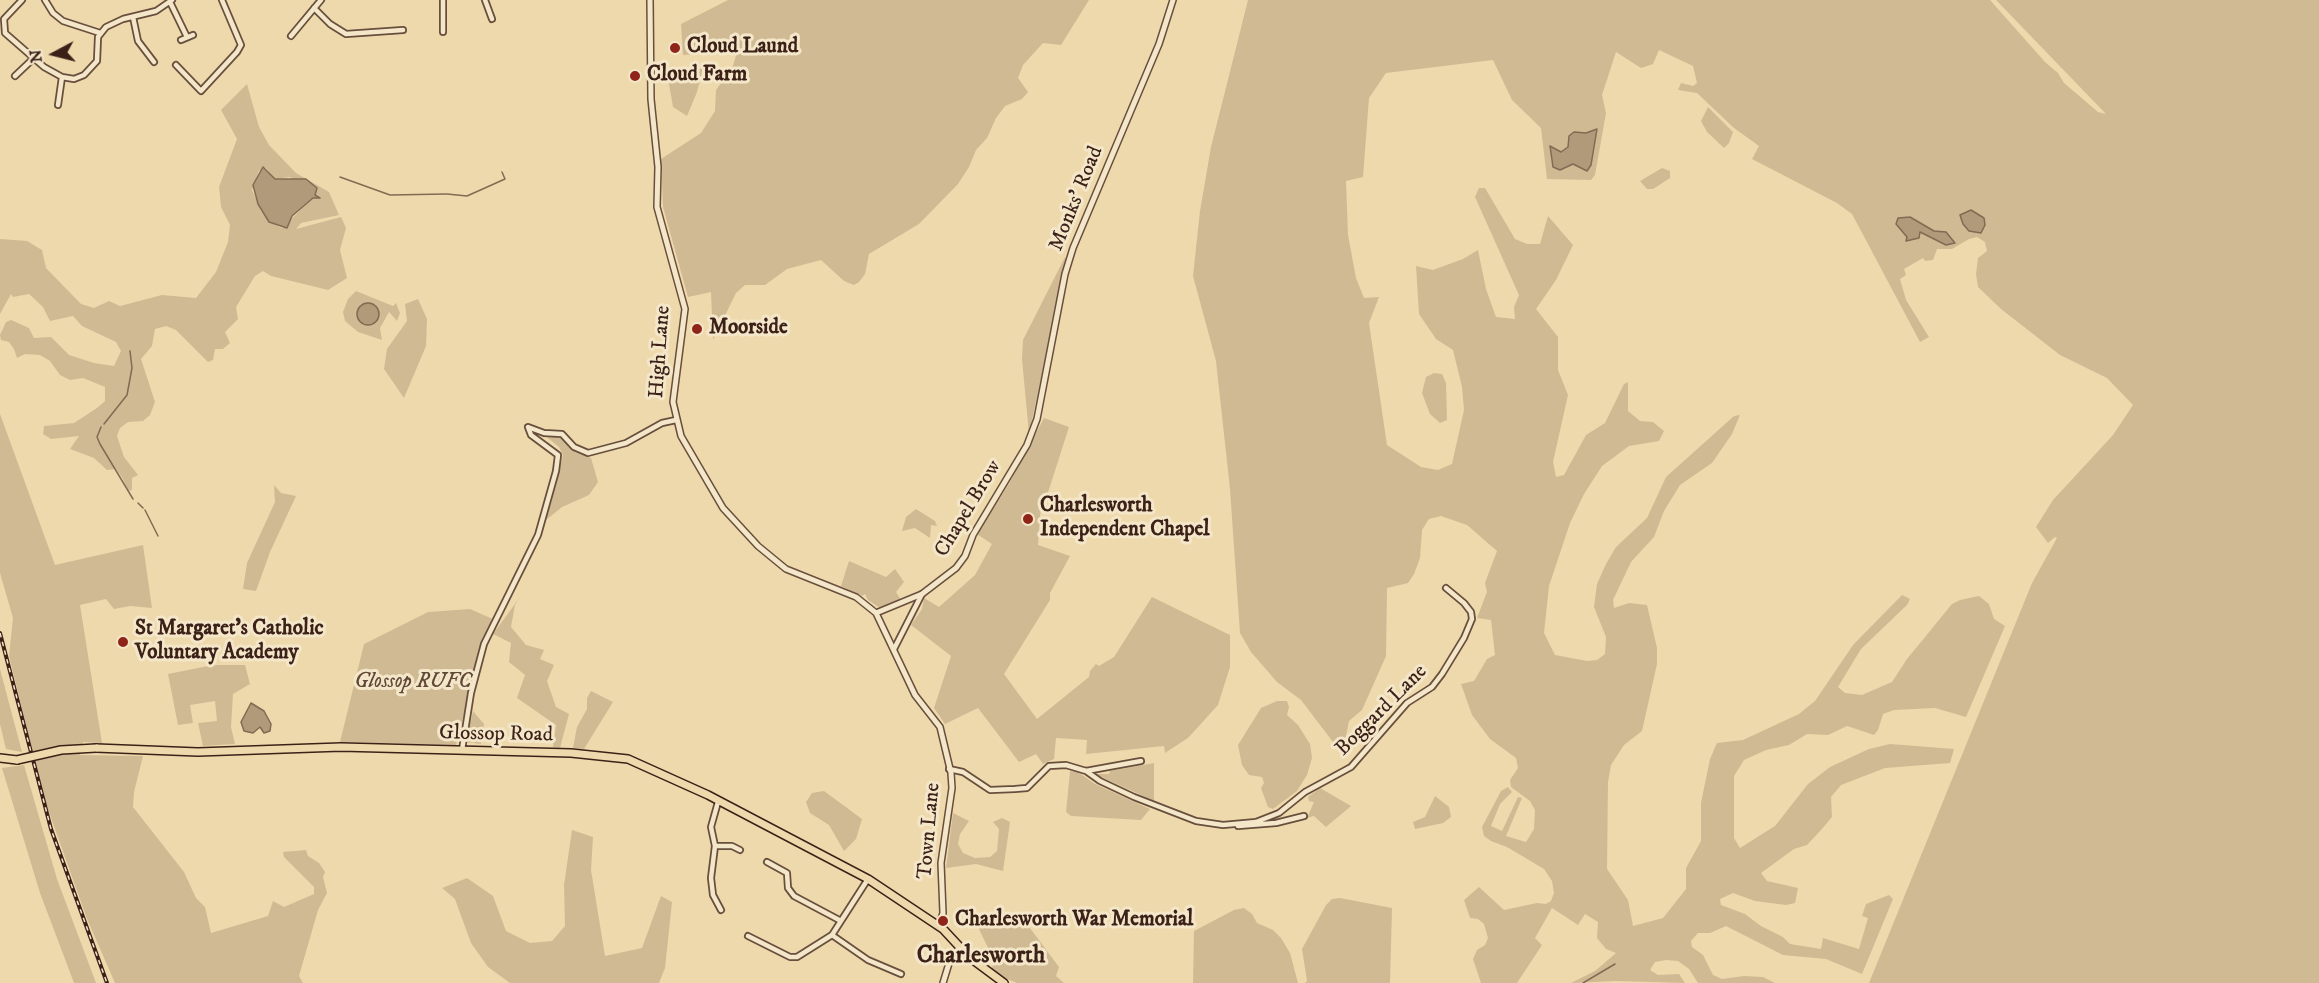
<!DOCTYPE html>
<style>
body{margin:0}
#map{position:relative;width:2319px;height:983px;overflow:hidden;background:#eed9ac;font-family:"IM FELL DW Pica",serif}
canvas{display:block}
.north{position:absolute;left:24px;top:24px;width:60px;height:60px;-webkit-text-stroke:4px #f4e6c9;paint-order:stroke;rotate:263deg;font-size:16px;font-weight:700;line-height:24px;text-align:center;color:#3b2118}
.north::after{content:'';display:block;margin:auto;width:21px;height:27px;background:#3b2118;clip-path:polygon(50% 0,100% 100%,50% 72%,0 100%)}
</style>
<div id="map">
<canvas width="2319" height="983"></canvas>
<div class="north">N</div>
</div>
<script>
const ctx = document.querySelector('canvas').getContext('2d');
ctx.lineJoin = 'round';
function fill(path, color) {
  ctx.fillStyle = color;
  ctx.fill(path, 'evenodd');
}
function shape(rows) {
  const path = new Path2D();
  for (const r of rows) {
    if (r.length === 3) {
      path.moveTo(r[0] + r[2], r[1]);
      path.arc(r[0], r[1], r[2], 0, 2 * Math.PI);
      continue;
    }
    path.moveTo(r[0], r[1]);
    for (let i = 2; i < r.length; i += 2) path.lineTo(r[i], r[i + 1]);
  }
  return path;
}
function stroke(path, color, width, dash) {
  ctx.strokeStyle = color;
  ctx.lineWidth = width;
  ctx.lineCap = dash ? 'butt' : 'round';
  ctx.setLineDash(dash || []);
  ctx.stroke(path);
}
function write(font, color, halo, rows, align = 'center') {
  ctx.font = font + ' "IM FELL DW Pica",serif';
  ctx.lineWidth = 6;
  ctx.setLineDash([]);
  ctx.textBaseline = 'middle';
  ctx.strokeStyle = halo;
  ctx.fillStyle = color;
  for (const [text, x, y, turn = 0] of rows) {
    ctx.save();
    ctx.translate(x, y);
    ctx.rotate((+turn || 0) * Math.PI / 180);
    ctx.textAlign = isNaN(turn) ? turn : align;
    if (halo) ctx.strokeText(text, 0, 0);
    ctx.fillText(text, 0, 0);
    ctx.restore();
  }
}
fill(shape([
 [728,0,1089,0,1061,45,1043,43,1023,65,1018,78,1028,92,1022,99,1005,106,996,118,987,138,976,150,969,167,958,184,919,224,869,254,865,274,859,282,854,285,844,281,821,260,787,269,765,285,745,285,736,293,713,340,711,292,688,297,663,207,661,159,701,133,715,111,716,90,733,66,737,52,683,55,681,24],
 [1248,0,1990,0,2045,62,2058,73,2064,83,2098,112,2106,114,1996,0,2319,0,2319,983,1869,983,2032,583,2057,538,2055,537,2048,543,2036,527,2053,500,2113,435,2133,405,2107,378,2060,355,2001,309,1978,287,1976,274,1978,258,1987,251,1985,242,1977,237,1969,239,1952,249,1937,249,1933,260,1925,261,1923,258,1904,269,1906,275,1900,279,1906,300,1929,337,1920,342,1852,214,1837,203,1752,159,1759,146,1734,128,1697,93,1678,90,1681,83,1693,86,1697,83,1693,66,1659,50,1653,64,1641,68,1616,52,1602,95,1606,113,1595,175,1591,180,1547,179,1541,128,1512,100,1493,60,1386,73,1369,98,1363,177,1346,181,1348,235,1356,278,1364,298,1379,297,1369,323,1387,445,1421,467,1438,470,1452,464,1464,410,1462,387,1453,350,1436,339,1419,314,1416,266,1433,270,1463,259,1478,250,1486,289,1496,317,1515,319,1514,307,1519,295,1475,197,1479,188,1485,188,1515,239,1527,244,1540,244,1548,216,1573,245,1556,280,1536,309,1558,337,1558,370,1568,395,1553,462,1556,477,1564,475,1586,435,1605,423,1624,384,1628,382,1628,411,1640,421,1653,422,1664,431,1659,441,1629,446,1602,466,1584,494,1570,523,1549,586,1544,633,1555,655,1587,661,1597,660,1605,654,1606,637,1594,607,1597,584,1606,564,1616,547,1647,518,1666,477,1734,416,1740,415,1732,434,1712,463,1680,485,1664,511,1654,537,1631,562,1613,600,1614,608,1629,603,1647,605,1657,648,1657,664,1642,731,1624,745,1611,765,1608,782,1607,869,1628,900,1633,926,1663,918,1686,889,1686,868,1701,841,1701,803,1710,759,1717,743,1743,740,1799,714,1815,701,1853,645,1902,595,1910,599,1907,605,1861,649,1838,687,1845,693,1862,695,1892,682,1907,659,1952,604,1960,600,1979,596,1989,604,1994,619,2005,626,1966,717,1935,708,1894,710,1883,714,1878,730,1874,735,1847,726,1828,735,1807,734,1789,745,1766,750,1744,760,1734,776,1734,838,1740,848,1775,826,1808,784,1830,767,1869,749,1890,744,1954,749,1950,763,1885,768,1841,785,1831,797,1832,817,1821,830,1807,845,1794,849,1761,873,1767,881,1798,888,1795,903,1786,905,1755,901,1733,893,1720,899,1721,905,1745,914,1761,926,1783,937,1790,944,1821,949,1823,938,1859,949,1868,918,1862,916,1866,904,1889,895,1893,899,1862,974,1826,959,1783,955,1726,926,1710,933,1698,933,1691,941,1692,947,1703,955,1713,975,1722,979,1744,976,1763,977,1775,983,1698,983,1689,969,1678,961,1666,960,1655,962,1650,970,1658,975,1679,974,1685,983,1616,981,1571,983,1595,971,1616,953,1606,949,1597,938,1598,922,1585,914,1578,925,1552,908,1535,938,1542,945,1517,983,1481,983,1473,959,1477,950,1485,945,1488,938,1484,924,1478,919,1470,918,1464,900,1479,887,1504,910,1537,903,1546,904,1551,901,1554,893,1552,881,1544,869,1507,847,1491,841,1484,836,1482,827,1501,791,1508,787,1512,792,1500,804,1491,826,1502,831,1518,797,1522,798,1506,836,1526,842,1534,829,1535,810,1530,801,1511,787,1510,780,1518,768,1516,758,1490,739,1472,715,1461,684,1474,681,1487,659,1495,655,1491,620,1477,618,1487,592,1485,583,1497,551,1467,525,1441,516,1429,519,1422,530,1420,558,1414,574,1408,583,1387,588,1386,656,1362,710,1349,721,1345,741,1346,759,1301,700,1277,682,1251,652,1240,633,1230,489,1216,361,1193,276,1200,211,1211,147],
 [1597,130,1580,166,1573,164,1564,168,1551,146,1561,152,1568,147,1569,136],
 [703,68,697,92,687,116,673,107,668,78],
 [247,84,259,127,269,145,296,173,329,192,339,215,301,223,296,229,341,217,346,228,340,250,347,278,328,290,271,276,263,271,255,276,236,307,238,319,225,332,230,343,223,349,215,349,213,360,208,362,176,330,166,326,155,329,152,346,141,359,155,402,150,415,143,421,128,422,120,428,117,436,124,457,138,475,132,478,132,490,128,491,123,479,116,469,107,470,94,458,70,449,79,436,51,439,43,434,44,426,74,423,97,408,105,401,105,387,83,378,70,380,60,375,50,361,40,355,25,354,17,358,14,349,9,342,1,340,0,335,6,322,11,320,29,328,34,338,51,337,69,355,94,363,114,366,121,351,116,342,82,326,73,316,50,321,43,307,29,294,13,297,11,294,0,314,0,239,27,241,42,250,46,268,81,304,94,308,109,301,120,306,162,295,196,298,216,272,228,242,230,225,221,207,219,187,237,139,221,110],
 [266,168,275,179,290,177,314,192,313,198,282,228,269,222,261,211,252,190,259,171],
 [1708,107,1733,132,1729,143,1724,148,1707,132,1701,121],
 [1662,168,1670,171,1670,178,1653,189,1647,189,1640,181],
 [1065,257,1066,262,1029,434,1022,359,1023,340],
 [356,291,393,306,396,303,400,313,397,321,389,312,380,328,382,340,358,332,345,321,343,312,348,299],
 [418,299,427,319,426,346,404,398,384,369,387,349,407,321,405,304],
 [1434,373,1442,374,1446,383,1447,420,1440,423,1430,414,1422,393,1426,377],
 [0,414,55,565,143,545,152,608,130,606,114,609,106,599,80,605,102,743,83,742,80,755,143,756,134,792,133,807,184,872,196,898,205,907,211,933,268,916,273,901,284,907,314,894,314,887,284,857,283,852,306,850,308,856,319,863,325,872,323,877,327,893,318,910,299,976,303,983,115,983,87,919,44,798,9,656,13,618,0,573],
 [1044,418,1069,427,1044,505,1041,505,1038,545,1070,556,1050,593,1050,600,1004,674,1037,719,1089,677,1090,671,1096,664,1099,666,1114,657,1152,597,1230,635,1230,667,1218,705,1188,738,1165,753,1164,746,1086,754,1087,740,1056,738,1054,759,1043,764,1036,754,1019,762,978,708,945,724,934,708,951,656,911,625,922,609,924,598,939,607,975,575,992,544,977,534,1009,484],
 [543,434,562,438,575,452,591,458,598,482,589,495,562,507,546,520,563,455,559,447],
 [274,485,281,493,296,496,270,552,256,591,243,589,247,563,275,502],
 [916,509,935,521,937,526,931,525,930,538,915,528,902,531,906,517],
 [849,561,886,577,895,569,904,582,896,592,901,600,880,608,868,600,865,594,862,596,841,586],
 [520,597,515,605,511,627,526,645,544,650,540,659,554,665,547,681,556,707,569,714,560,748,553,747,556,725,517,698,525,675,509,662,511,643,493,634],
 [470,609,495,620,481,648,456,745,340,742,364,644,428,612],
 [213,665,245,665,250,684,233,694,231,727,235,744,203,746,198,723,217,721,215,701,190,705,193,723,178,725,168,674],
 [0,669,22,752,6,749,0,724],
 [591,691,613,702,584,749,573,748,577,727,587,709,587,698],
 [1277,701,1287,701,1289,707,1287,715,1298,725,1310,744,1312,758,1307,775,1297,791,1273,809,1268,807,1261,788,1264,783,1262,777,1249,775,1242,765,1238,745,1261,708],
 [473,711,484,724,481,744,466,742],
 [1154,763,1154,801,1095,774,1109,774,1110,771],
 [24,765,57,879,96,983,74,983,40,893,2,768],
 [1070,771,1078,772,1095,784,1150,809,1141,820,1071,816,1066,812],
 [1320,788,1351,806,1326,827,1314,816,1307,818,1314,802,1309,801,1308,797],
 [824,791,862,819,856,839,844,851,829,825,810,813,806,802,812,793],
 [1435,796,1449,807,1451,817,1443,823,1415,829,1413,822,1425,817],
 [953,813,969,821,960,834,958,844,963,853,975,858,990,857,997,851,999,829,993,822,1002,818,1010,822,1003,871,976,864,946,868],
 [572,830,593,837,591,870,605,956,642,948,661,896,672,902,665,968,659,983,510,983,488,967,471,943,455,899,442,888,467,878,493,896,506,931,530,943,552,941,565,926,564,885],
 [1340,898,1392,908,1390,983,1305,983,1307,981,1302,949,1326,905,1332,899],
 [1244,908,1252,914,1257,923,1273,930,1281,938,1290,953,1298,983,1193,983,1194,931,1234,910],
 [1021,916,1059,967,1056,976,1064,983,1017,983,991,972,994,960,977,925]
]), '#d0ba93');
const water = shape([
 [1597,129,1591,165,1587,171,1573,164,1560,170,1553,167,1550,146,1561,152,1568,147,1569,136,1574,132,1586,133,1597,129],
 [263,167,275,179,306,179,317,188,315,195,320,198,313,198,292,216,287,228,269,222,258,204,253,185,263,167],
 [1971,210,1984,218,1985,225,1981,233,1969,231,1963,224,1960,215,1971,210],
 [1910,217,1934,231,1946,232,1955,243,1946,245,1920,232,1919,238,1906,241,1907,237,1896,224,1898,218,1910,217],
 [368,314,11],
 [251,703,264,711,271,724,270,731,264,733,260,727,253,733,244,731,241,722,251,703]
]);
fill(water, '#b19a7a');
stroke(water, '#826a53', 1.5);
stroke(shape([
 [340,177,390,195,446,194],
 [447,194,467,196,505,179,502,172],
 [104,424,127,395,132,368,130,351],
 [101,427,97,437,100,444,133,499],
 [138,503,143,508],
 [145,510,158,536],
 [1583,983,1615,964]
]), '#826a53', 1.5);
const minor = shape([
 [22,0,4,19,5,33,44,67,62,77,74,79,84,75,97,61,98,37,106,27,123,19,156,11,172,0],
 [45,0,53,13,63,21,100,33],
 [443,0,443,32],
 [485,0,492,19],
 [170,2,187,37],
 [314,8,330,24,346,34,403,30],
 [133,17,138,41,154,62],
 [291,36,321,0],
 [181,40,193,35],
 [176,65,201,91,237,52,241,45,222,0],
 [15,76,35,57],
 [58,105,62,77],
 [894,649,922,594],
 [462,750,471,693,484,644,538,535,556,471,558,455,531,435,528,427,544,433,562,434,574,447,588,453,626,443,662,423,676,420],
 [949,769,963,772,990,790,1015,789,1027,788,1049,766,1066,765,1086,771,1141,761],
 [1086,771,1100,781,1134,797,1196,821,1223,825,1256,822,1279,813,1305,792,1351,767,1407,703,1432,687,1442,674,1464,638,1472,619,1471,612,1464,603,1446,588],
 [718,802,711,827,715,846,711,878,713,895,721,910],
 [1238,826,1276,823,1304,816],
 [715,846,732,846,740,850],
 [767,862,787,873,788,888,794,896,841,921],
 [832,935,868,960,901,974],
 [748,936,790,957,797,957,832,935,868,879]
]);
const tertiary = shape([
 [650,0,651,99,658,167,657,207,685,309,673,402,681,436,723,508,758,546,786,569,856,597,876,613,915,695,940,727,951,773,952,788,941,863,943,913,939,925],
 [876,613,922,594,956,568,965,556,973,535,1027,445,1037,419,1065,274,1073,248,1159,44,1173,0],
 [943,983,950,960,960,947]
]);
const primary = shape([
 [96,748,198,752,341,747,571,753,628,759,708,795,868,879,943,929,969,957,1004,983],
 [0,758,17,760]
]);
stroke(minor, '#684f3d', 8);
stroke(tertiary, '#684f3d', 8);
stroke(primary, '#3b2118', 10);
stroke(minor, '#f4e6c9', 4.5);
stroke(tertiary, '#f4e6c9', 5);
stroke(primary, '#eed9ac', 7);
const rail = shape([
 [0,633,51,829,107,983]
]);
stroke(rail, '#3b2118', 4);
stroke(rail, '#f4e6c9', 1.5, [4.5]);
const primaryBridge = shape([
 [17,760,61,750,96,748]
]);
stroke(primaryBridge, '#3b2118', 10, []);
stroke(primaryBridge, '#eed9ac', 7);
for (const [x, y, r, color] of [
 [675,48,6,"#8f2418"],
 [635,76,6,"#8f2418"],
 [697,329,6,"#8f2418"],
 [1028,519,6,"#8f2418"],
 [123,642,6,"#8f2418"],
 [943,921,6,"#8f2418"]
]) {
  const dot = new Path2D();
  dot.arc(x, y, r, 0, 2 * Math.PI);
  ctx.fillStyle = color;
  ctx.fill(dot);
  stroke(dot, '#f4e6c9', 2);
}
write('bold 21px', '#3b2118', '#f4e6c9', [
 ["Cloud Laund",687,48],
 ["Cloud Farm",647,76],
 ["Moorside",709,329],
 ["Charlesworth",1040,507],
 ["Independent Chapel",1040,531],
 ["St Margaret's Catholic",135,630],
 ["Voluntary Academy",135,654],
 ["Charlesworth War Memorial",955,921]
], 'left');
write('21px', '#3b2118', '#f4e6c9', [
 ["Monks' Road",1077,199,-68],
 ["High Lane",661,352,-86],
 ["Chapel Brow",969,509,-59],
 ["Boggard Lane",1382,711,-45],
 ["Glossop Road",496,735,1],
 ["Town Lane",930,831,-85]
]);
write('italic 21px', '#604737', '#f4e6c9', [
 ["Glossop RUFC",413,683]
]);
write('bold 24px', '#3b2118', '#f4e6c9', [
 ["Charlesworth",981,957]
]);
</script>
